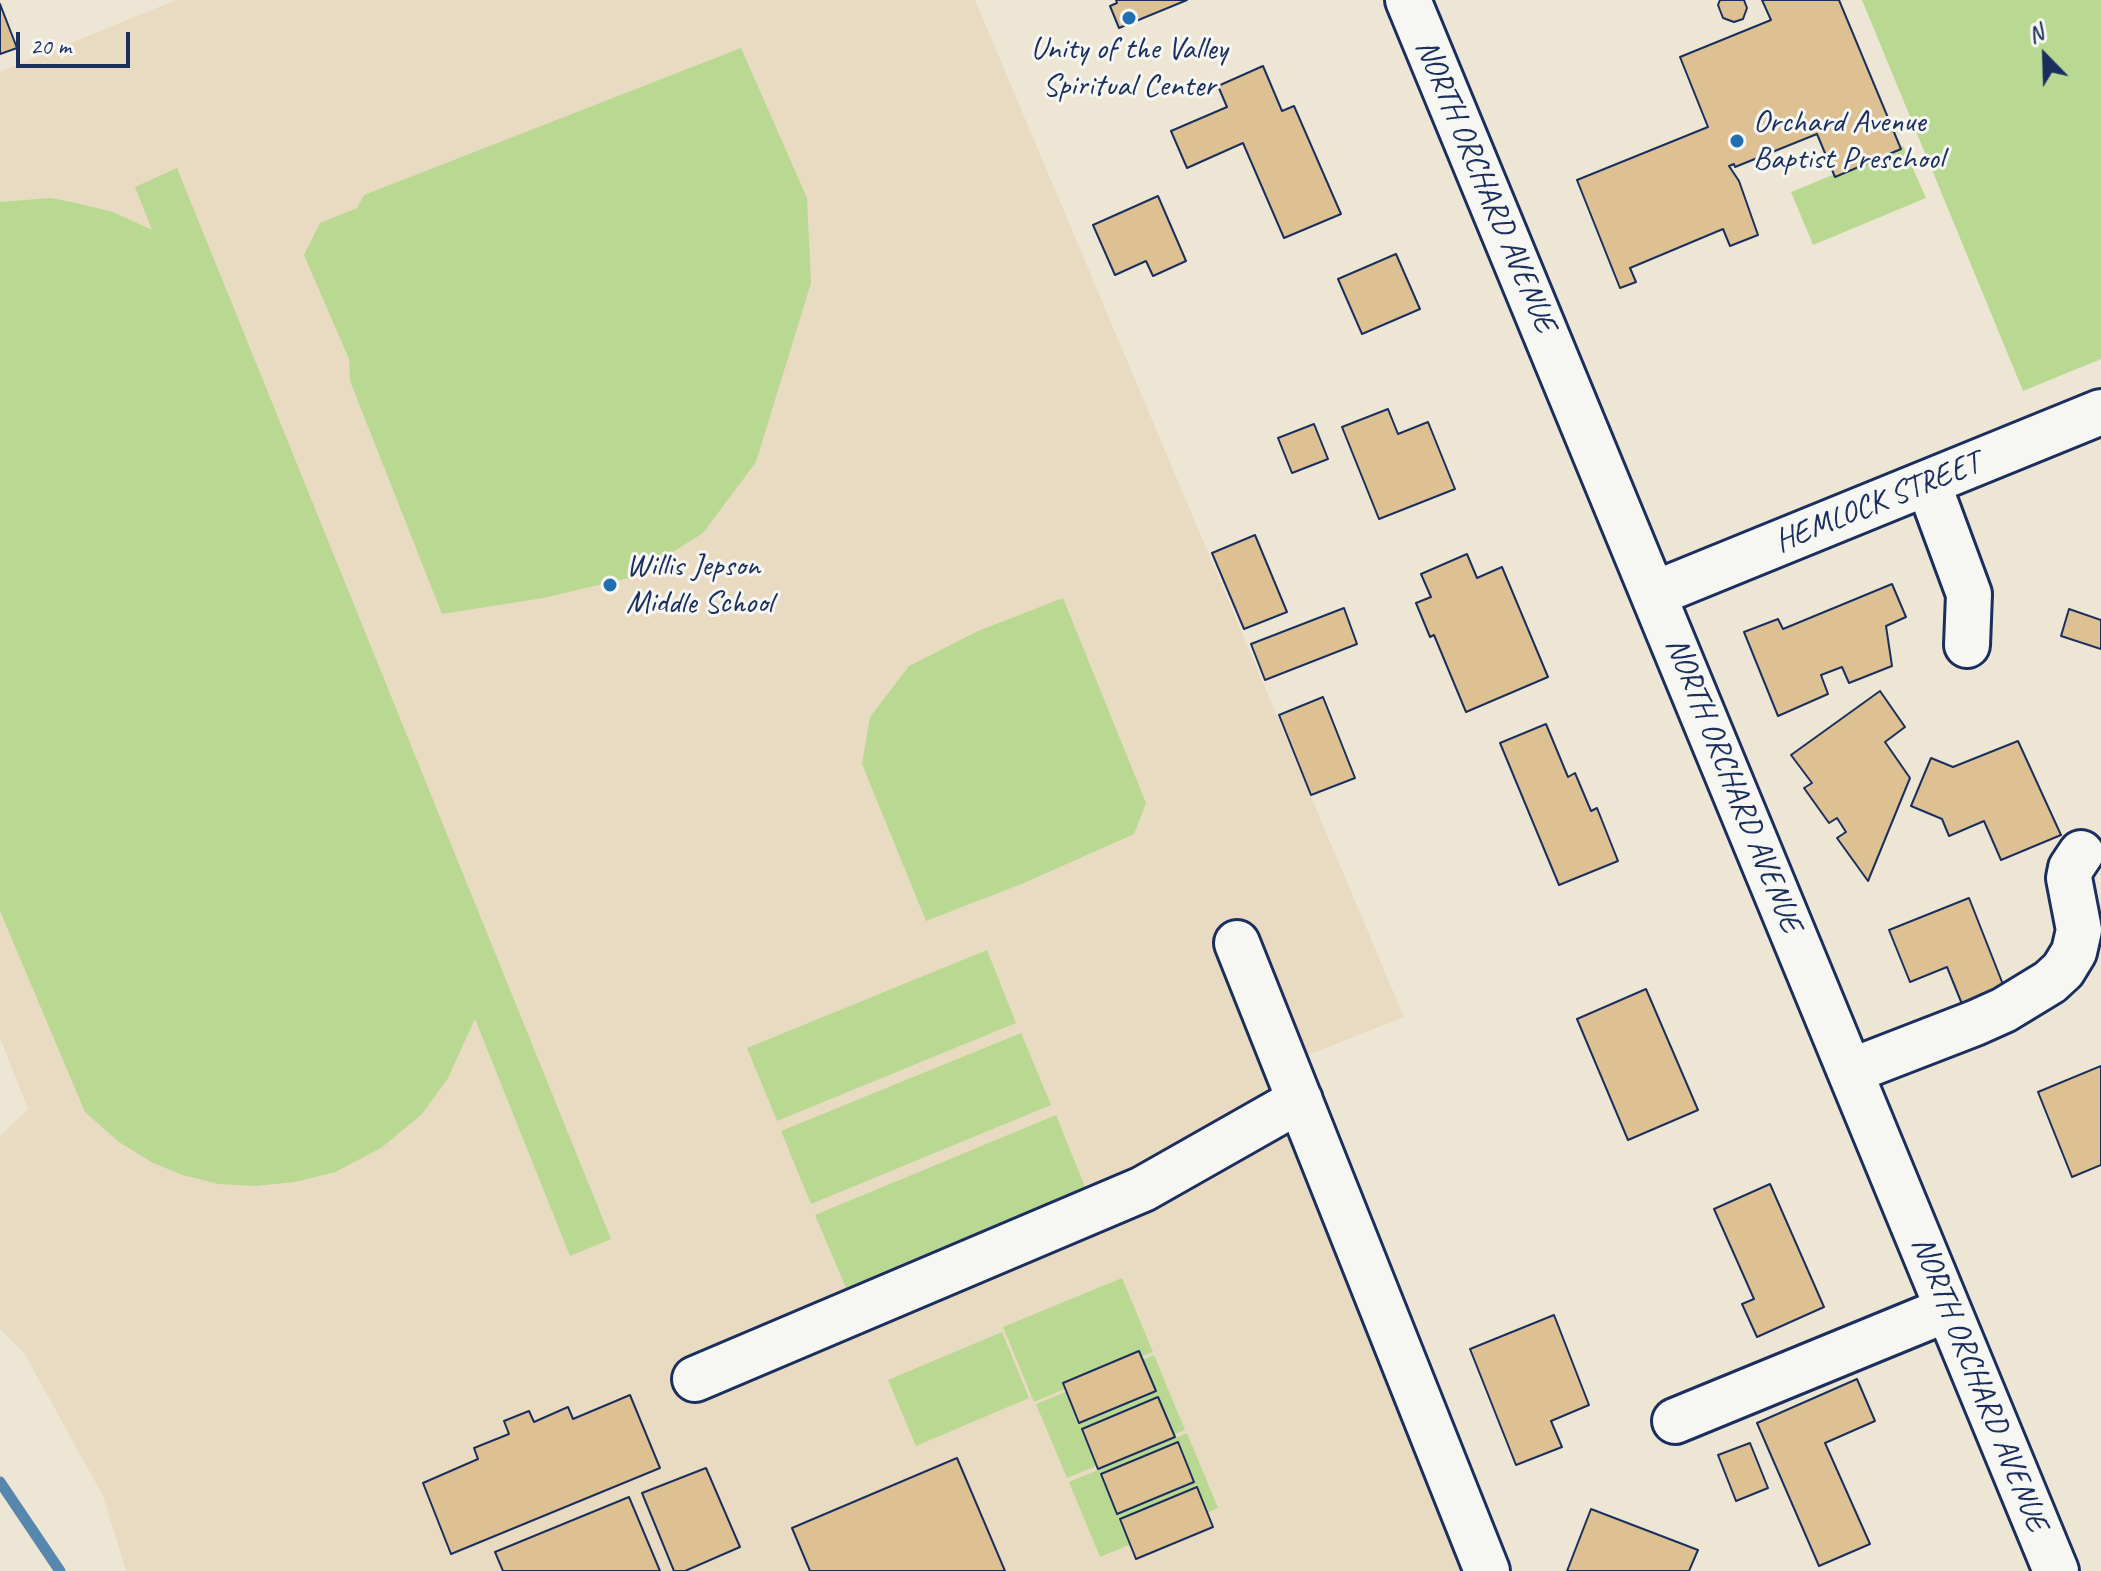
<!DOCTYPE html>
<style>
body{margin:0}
#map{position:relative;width:2101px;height:1571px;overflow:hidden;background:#eee6d5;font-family:Caveat,sans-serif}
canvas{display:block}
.north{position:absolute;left:2005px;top:16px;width:80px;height:80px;-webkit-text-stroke:6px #f6f6f2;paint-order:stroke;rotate:337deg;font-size:22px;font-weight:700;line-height:32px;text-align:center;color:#1b2f5e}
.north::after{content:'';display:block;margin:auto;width:28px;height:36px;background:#1b2f5e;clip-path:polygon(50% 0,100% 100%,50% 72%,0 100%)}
.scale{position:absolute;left:16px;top:32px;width:114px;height:36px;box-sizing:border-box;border:4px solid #1b2f5e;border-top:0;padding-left:10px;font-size:24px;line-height:28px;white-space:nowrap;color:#1b2f5e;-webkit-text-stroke:6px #f6f6f2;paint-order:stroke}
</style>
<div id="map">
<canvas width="2101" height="1571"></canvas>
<div class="north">N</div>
<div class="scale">20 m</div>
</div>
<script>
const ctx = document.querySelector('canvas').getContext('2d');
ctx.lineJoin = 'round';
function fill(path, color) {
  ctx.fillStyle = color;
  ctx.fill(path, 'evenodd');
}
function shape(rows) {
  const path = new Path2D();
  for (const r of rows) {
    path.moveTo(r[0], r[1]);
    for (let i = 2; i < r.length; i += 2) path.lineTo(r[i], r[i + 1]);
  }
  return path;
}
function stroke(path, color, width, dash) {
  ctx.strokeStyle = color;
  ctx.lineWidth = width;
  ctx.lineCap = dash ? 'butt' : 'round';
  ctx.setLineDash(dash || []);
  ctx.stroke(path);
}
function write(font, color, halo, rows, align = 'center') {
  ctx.font = font + ' Caveat,sans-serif';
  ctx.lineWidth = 6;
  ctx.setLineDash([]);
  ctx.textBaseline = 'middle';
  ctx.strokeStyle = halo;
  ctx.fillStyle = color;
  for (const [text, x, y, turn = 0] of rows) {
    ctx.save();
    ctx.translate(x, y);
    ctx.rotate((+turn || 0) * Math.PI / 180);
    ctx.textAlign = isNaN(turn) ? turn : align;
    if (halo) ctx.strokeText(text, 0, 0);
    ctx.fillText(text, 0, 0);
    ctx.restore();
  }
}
fill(shape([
 [176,0,975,0,1404,1017,1298,1059,1508,1571,126,1571,103,1496,24,1353,0,1329,0,1136,28,1109,0,1038,0,72]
]), '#e9dbc1');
fill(shape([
 [1862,0,2101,0,2101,359,2023,391],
 [741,48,807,198,811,283,756,462,703,533,633,577,543,598,442,614,350,381,349,359,304,255,320,223,357,208,364,195],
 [1903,146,1926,198,1813,245,1791,192],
 [177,168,611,1239,570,1256,475,1019,447,1080,421,1115,381,1148,335,1172,295,1182,255,1186,218,1184,183,1175,153,1163,119,1142,85,1112,0,911,0,202,51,198,81,204,113,212,152,230,135,187],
 [1063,598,1146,803,1134,834,1024,883,926,921,862,764,870,717,909,666,978,631],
 [987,950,1016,1023,777,1121,747,1048],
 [1021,1033,1051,1105,811,1204,781,1131],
 [1056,1115,1085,1187,846,1288,815,1215],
 [1122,1278,1153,1352,1034,1402,1003,1327],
 [1002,1332,1029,1398,916,1446,888,1380],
 [1154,1355,1185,1430,1067,1478,1036,1404],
 [1187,1433,1218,1508,1100,1557,1069,1482]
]), '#b9d992');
stroke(shape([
 [0,1482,60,1571]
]), '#5887ad', 11);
const building = shape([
 [1116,0,1187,0,1119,28,1110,6,1117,3,1116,0],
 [1720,0,1744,0,1747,8,1743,19,1734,22,1723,18,1718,5,1720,0],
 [1762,0,1839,0,1901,149,1835,177,1817,134,1735,167,1734,164,1729,166,1739,181,1758,235,1730,246,1723,229,1630,268,1636,282,1620,288,1577,180,1708,127,1680,57,1771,20,1762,0],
 [0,4,17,48,0,54,0,4],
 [1263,66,1282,111,1294,106,1341,214,1284,238,1243,143,1187,168,1171,131,1227,107,1218,86,1263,66],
 [1158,196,1186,261,1153,276,1146,261,1115,275,1093,225,1158,196],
 [1396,254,1420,309,1362,334,1338,279,1396,254],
 [1388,409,1398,434,1428,422,1455,489,1379,519,1342,427,1388,409],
 [1314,424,1328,459,1292,473,1278,438,1314,424],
 [1255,535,1287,612,1244,629,1212,553,1255,535],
 [1467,554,1477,578,1502,567,1548,677,1466,712,1434,635,1430,637,1416,603,1431,597,1421,574,1467,554],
 [1892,584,1906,617,1886,626,1892,666,1849,683,1842,667,1821,675,1828,694,1778,716,1744,632,1778,619,1783,629,1892,584],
 [1344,608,1357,644,1265,680,1251,644,1344,608],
 [2069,609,2101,620,2101,649,2061,636,2069,609],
 [1880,691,1905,727,1885,742,1910,778,1868,881,1837,838,1846,832,1837,818,1829,823,1804,788,1812,783,1791,755,1880,691],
 [1323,697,1355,778,1311,795,1279,715,1323,697],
 [1546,724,1568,777,1575,773,1591,811,1597,808,1618,861,1559,885,1500,743,1546,724],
 [2018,741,2061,835,2001,860,1984,821,1949,836,1942,819,1911,806,1931,758,1953,767,2018,741],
 [1969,898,2006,992,1964,1009,1947,967,1910,982,1889,930,1969,898],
 [1646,989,1698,1110,1628,1140,1577,1019,1646,989],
 [2101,1066,2101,1165,2072,1177,2038,1092,2101,1066],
 [1770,1184,1824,1307,1757,1337,1742,1304,1754,1299,1714,1209,1770,1184],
 [1554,1315,1589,1405,1551,1421,1562,1447,1516,1465,1470,1349,1554,1315],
 [1139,1351,1156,1391,1079,1423,1063,1383,1139,1351],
 [1857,1379,1875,1421,1825,1443,1870,1544,1819,1566,1757,1423,1857,1379],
 [630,1395,660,1468,451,1554,423,1483,478,1459,474,1448,509,1434,504,1421,529,1411,534,1422,568,1407,573,1419,630,1395],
 [1158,1397,1175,1437,1098,1469,1082,1429,1158,1397],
 [1178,1442,1194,1482,1117,1514,1101,1474,1178,1442],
 [1750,1443,1768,1488,1736,1501,1718,1455,1750,1443],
 [957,1458,1005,1571,810,1571,792,1528,957,1458],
 [706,1468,740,1547,685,1571,674,1571,642,1493,706,1468],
 [1197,1487,1213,1527,1136,1559,1120,1519,1197,1487],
 [629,1497,660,1571,503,1571,495,1552,629,1497],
 [1591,1509,1698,1550,1689,1571,1567,1571,1591,1509]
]);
fill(building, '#ddc192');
stroke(building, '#1b2f5e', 2);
const minor = shape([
 [1408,0,2056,1571],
 [1928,483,1969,594,1967,645],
 [1654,594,2101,412],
 [1237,943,1487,1571],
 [1851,1071,1975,1023,2004,1010,2050,982,2063,970,2074,952,2079,930,2069,878,2071,868,2081,853],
 [695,1379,1143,1189,1300,1100],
 [1675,1421,1948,1309]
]);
stroke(minor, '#1b2f5e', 50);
stroke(minor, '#f6f6f2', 44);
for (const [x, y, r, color] of [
 [1129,18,8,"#1f6fb2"],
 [1737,141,8,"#1f6fb2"],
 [610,585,8,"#1f6fb2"]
]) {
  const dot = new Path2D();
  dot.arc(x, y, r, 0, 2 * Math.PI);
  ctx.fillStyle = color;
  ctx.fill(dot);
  stroke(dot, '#f6f6f2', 3);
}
write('32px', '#1b2f5e', '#f6f6f2', [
 ["Unity of the Valley",1129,50,"center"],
 ["Spiritual Center",1129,87,"center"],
 ["Orchard Avenue",1753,123],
 ["Baptist Preschool",1753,160],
 ["Willis Jepson",626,567],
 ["Middle School",626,604]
], 'left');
write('32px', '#1b2f5e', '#f6f6f2', [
 ["NORTH ORCHARD AVENUE",1485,186,67],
 ["HEMLOCK STREET",1878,503,-22],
 ["NORTH ORCHARD AVENUE",1733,785,68],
 ["NORTH ORCHARD AVENUE",1979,1384,68]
]);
</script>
